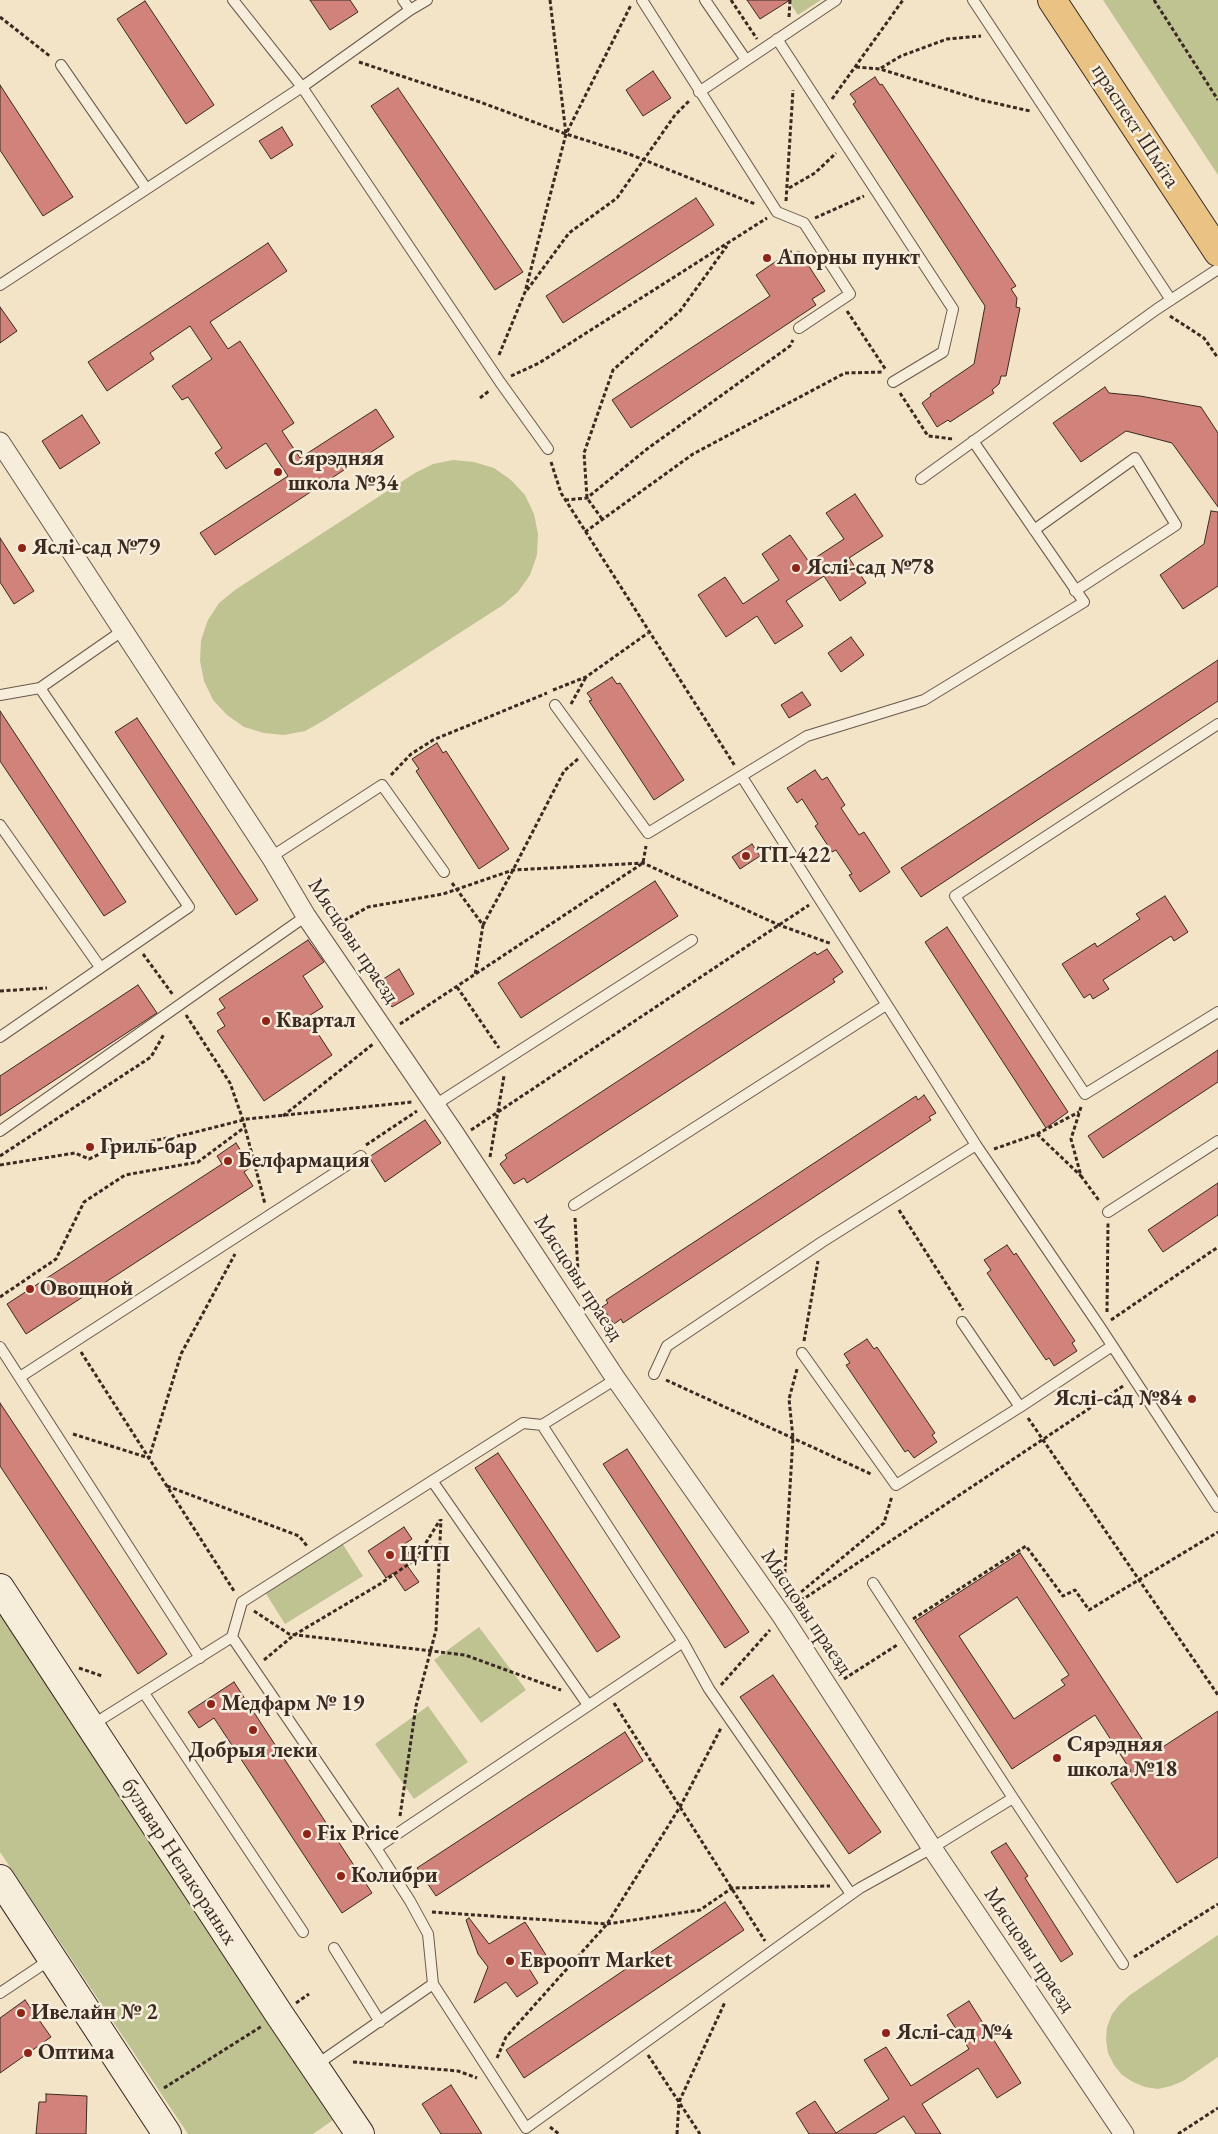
<!DOCTYPE html>
<meta charset="utf-8">
<style>
body{margin:0}
canvas{display:block;background:#f3e3c7}
</style>
<canvas width="1218" height="2134"></canvas>
<script>
const ctx = document.querySelector('canvas').getContext('2d');
ctx.lineJoin = 'round';
function fill(path, color) {
  ctx.fillStyle = color;
  ctx.fill(path, 'evenodd');
}
function shape(rows) {
  const path = new Path2D();
  for (const r of rows) {
    path.moveTo(r[0], r[1]);
    for (let i = 2; i < r.length; i += 2) path.lineTo(r[i], r[i + 1]);
  }
  return path;
}
function stroke(path, color, width, dash) {
  ctx.strokeStyle = color;
  ctx.lineWidth = width;
  ctx.lineCap = dash ? 'butt' : 'round';
  ctx.setLineDash(dash || []);
  ctx.stroke(path);
}
function write(font, color, halo, rows, align = 'center') {
  ctx.font = font + ' "EB Garamond",serif';
  ctx.lineWidth = 5;
  ctx.setLineDash([]);
  ctx.textBaseline = 'middle';
  ctx.strokeStyle = halo;
  ctx.fillStyle = color;
  for (const [text, x, y, turn = 0] of rows) {
    ctx.save();
    ctx.translate(x, y);
    ctx.rotate((+turn || 0) * Math.PI / 180);
    ctx.textAlign = isNaN(turn) ? turn : align;
    if (halo) ctx.strokeText(text, 0, 0);
    ctx.fillText(text, 0, 0);
    ctx.restore();
  }
}
fill(shape([
 [788,0,821,0,798,15],
 [1103,0,1218,0,1218,175],
 [453,460,474,462,494,468,511,480,525,495,534,514,538,534,537,555,530,575,518,592,503,605,323,721,305,731,284,735,264,733,244,727,227,715,213,700,204,681,200,661,201,640,208,620,219,603,235,590,415,473,433,464],
 [342,1543,363,1576,285,1624,265,1592],
 [0,1614,333,2120,313,2134,188,2134,0,1852],
 [479,1627,526,1690,481,1723,434,1660],
 [428,1706,468,1762,414,1799,375,1744],
 [1218,1935,1218,2057,1183,2081,1171,2086,1158,2089,1145,2087,1133,2082,1122,2075,1114,2065,1108,2053,1106,2040,1107,2027,1112,2014,1120,2004,1130,1995]
]), '#bfc392');
const building = shape([
 [310,0,350,0,358,12,330,30,310,0],
 [747,0,790,0,760,19,747,0],
 [145,1,214,105,186,124,117,19,145,1],
 [653,71,671,98,643,116,626,90,653,71],
 [875,77,880,85,882,84,1016,286,1011,289,1017,298,1016,307,1020,308,1006,376,1001,376,999,384,992,390,994,393,950,422,948,420,937,427,922,403,931,396,930,394,974,364,985,306,853,104,856,102,850,94,875,77],
 [0,85,73,197,43,216,0,150,0,85],
 [398,88,523,272,495,290,371,106,398,88],
 [282,127,293,145,271,159,259,141,282,127],
 [696,198,714,225,563,323,546,296,696,198],
 [268,243,287,271,210,322,228,349,240,341,294,423,282,431,300,458,376,409,394,437,215,555,200,533,288,476,266,443,226,469,215,453,222,448,188,397,182,400,172,386,212,359,190,326,150,353,154,359,107,391,88,362,268,243],
 [791,251,793,254,799,251,825,291,812,299,816,305,631,428,612,400,770,296,756,275,791,251],
 [0,307,17,331,0,343,0,307],
 [1105,387,1109,393,1140,396,1201,407,1218,433,1218,507,1172,443,1126,431,1081,462,1053,423,1105,387],
 [82,415,100,443,60,469,42,441,82,415],
 [855,494,883,536,849,558,866,583,840,601,824,576,786,601,803,626,775,644,757,616,726,637,698,595,725,577,743,604,779,580,762,554,790,535,809,562,844,539,826,513,855,494],
 [1211,511,1218,512,1218,586,1183,609,1160,575,1204,544,1211,511],
 [0,538,34,591,14,604,0,582,0,538],
 [851,637,864,655,841,672,828,653,851,637],
 [1218,660,1218,701,921,897,901,868,1218,660],
 [612,677,617,684,620,683,684,780,654,800,589,701,592,700,587,693,612,677],
 [802,692,811,705,789,718,781,705,802,692],
 [0,711,126,902,104,916,0,761,0,711],
 [137,718,258,900,236,915,115,732,137,718],
 [437,743,443,753,446,751,509,849,479,869,416,771,419,769,412,759,437,743],
 [815,770,822,780,827,777,845,805,841,808,859,835,864,832,890,872,860,892,849,875,852,874,836,850,832,852,815,826,818,824,802,799,797,803,787,788,815,770],
 [752,844,760,856,740,869,732,857,752,844],
 [655,881,678,916,521,1018,498,983,655,881],
 [1165,896,1188,932,1174,941,1171,936,1103,980,1109,989,1093,999,1090,994,1084,998,1062,964,1095,943,1097,947,1140,919,1136,914,1165,896],
 [947,927,1068,1112,1046,1128,925,942,947,927],
 [308,940,324,962,303,976,323,1007,307,1017,332,1055,264,1101,217,1031,225,1026,217,1013,225,1008,219,999,308,940],
 [827,949,843,972,833,979,835,982,527,1183,524,1178,514,1184,500,1164,507,1158,505,1155,815,952,817,955,827,949],
 [399,969,414,994,392,1007,377,983,399,969],
 [138,985,157,1013,0,1116,0,1076,138,985],
 [1218,1050,1218,1082,1103,1158,1088,1136,1218,1050],
 [924,1095,936,1113,929,1117,931,1120,623,1323,621,1319,614,1324,602,1307,608,1303,606,1300,916,1096,918,1100,924,1095],
 [425,1120,441,1143,385,1182,369,1157,425,1120],
 [236,1143,251,1167,244,1172,253,1186,26,1334,7,1304,222,1164,217,1156,236,1143],
 [1218,1183,1218,1215,1163,1252,1148,1230,1218,1183],
 [1007,1245,1014,1255,1016,1253,1075,1341,1072,1343,1077,1351,1054,1366,1049,1358,1046,1360,987,1273,991,1270,984,1260,1007,1245],
 [867,1339,874,1349,877,1347,935,1433,932,1435,937,1442,914,1458,908,1450,905,1452,846,1365,850,1363,844,1354,867,1339],
 [0,1403,167,1654,138,1674,0,1466,0,1403],
 [627,1449,749,1632,725,1648,603,1464,627,1449],
 [498,1453,620,1637,597,1652,475,1468,498,1453],
 [404,1527,412,1539,403,1545,413,1559,406,1564,419,1582,405,1591,393,1573,386,1578,368,1551,404,1527],
 [1020,1553,1152,1754,1218,1711,1218,1857,1177,1883,1111,1783,1131,1771,1095,1715,1012,1769,915,1621,1020,1553],
 [1017,1597,1069,1675,1061,1680,1065,1685,1014,1719,959,1636,1017,1597],
 [773,1675,881,1832,849,1854,740,1697,773,1675],
 [234,1682,372,1893,342,1913,214,1718,199,1728,188,1712,234,1682],
 [625,1732,643,1761,436,1896,417,1868,625,1732],
 [1006,1843,1028,1876,1025,1878,1073,1954,1061,1962,991,1852,1006,1843],
 [725,1902,744,1930,524,2078,506,2050,725,1902],
 [469,1918,489,1944,525,1922,546,1955,528,1967,538,1983,517,1997,506,1982,474,2003,488,1967,478,1954,466,1920,469,1918],
 [25,2000,51,2037,0,2073,0,2018,25,2000],
 [969,2001,1021,2083,997,2098,978,2068,922,2104,941,2134,916,2134,904,2116,875,2134,809,2134,796,2113,815,2101,836,2133,889,2099,864,2060,886,2047,911,2086,969,2049,947,2015,969,2001],
 [451,2085,482,2134,441,2134,422,2104,451,2085],
 [46,2094,87,2096,86,2134,36,2134,39,2102,46,2102,46,2094]
]);
fill(building, '#d1837b');
stroke(building, '#3a2a21', 1);
const lane = shape([
 [233,0,302,87,500,382,548,449],
 [403,0,410,10],
 [642,0,777,212,804,223,850,294,799,328],
 [705,0,746,60],
 [973,0,1171,300],
 [777,39,953,309,943,352,893,382],
 [61,65,146,188],
 [699,92,836,0],
 [0,285,302,87,410,10,427,0],
 [921,479,1157,309,1218,269],
 [1034,530,1135,458,1176,525,1075,591],
 [0,695,40,688,122,631],
 [555,705,648,833,807,736,924,700,1084,602,973,441],
 [1218,724,955,896,1085,1094,1218,1012],
 [742,777,976,1145,1100,1327,1218,1507],
 [0,825,100,967],
 [271,857,382,785,444,872],
 [0,1037,189,907,40,688],
 [435,1105,692,940],
 [0,1131,306,916],
 [574,1205,886,1005],
 [1108,1212,1218,1141],
 [962,1322,1020,1407],
 [0,1347,200,1658],
 [802,1353,896,1485,1020,1407,1112,1346],
 [654,1374,667,1346,822,1242,976,1145],
 [20,1377,361,1156],
 [542,1425,683,1642,709,1689,851,1894,857,1890],
 [433,1482,588,1705],
 [873,1583,1013,1798],
 [232,1637,376,1848,410,1901,428,1934,433,1984],
 [144,1693,303,1932],
 [92,1725,232,1637,242,1602,523,1423,542,1425,616,1379],
 [376,1848,683,1642],
 [334,1948,380,2022],
 [0,1993,51,1959],
 [316,2065,433,1984,526,2128,860,1888,932,1848,1013,1798,1123,1964]
]);
const street = shape([
 [0,442,271,857,306,916,454,1133,616,1379,782,1616,932,1848,1124,2134]
]);
const secondary = shape([
 [0,1588,279,2014,360,2134],
 [0,1879,167,2134]
]);
const primary = shape([
 [1052,0,1218,252]
]);
stroke(lane, '#68584a', 12);
stroke(street, '#68584a', 21);
stroke(secondary, '#3a2a21', 30);
stroke(primary, '#3a2a21', 30);
stroke(shape([
 [550,0,566,134],
 [731,0,757,39],
 [1154,0,1218,100],
 [0,17,51,57],
 [789,17,790,0],
 [359,62,480,102,566,134,629,154,755,204],
 [856,67,880,69,981,100,1030,111],
 [881,68,901,56,947,39,981,36],
 [832,99,903,0],
 [789,188,815,173,836,153],
 [786,201,793,90],
 [815,218,864,196],
 [527,290,569,233,617,198,675,115,689,101],
 [847,311,886,370],
 [1170,316,1204,338,1218,358],
 [499,355,525,292,566,134,631,5],
 [511,376,539,363,767,218],
 [900,393,928,436,953,439],
 [480,398,489,391],
 [551,462,561,493,735,766],
 [565,500,587,498,647,449,790,346,793,340],
 [602,519,587,498,584,453,613,370,680,311,727,246],
 [585,532,693,454,845,373,884,372],
 [553,690,586,677,648,633],
 [571,704,586,677],
 [391,775,411,754,433,740,547,693],
 [452,883,483,925,475,975],
 [483,925,513,870,564,771,579,758],
 [333,927,368,907,443,894,513,870,643,863,779,925,832,944],
 [143,954,173,995],
 [457,987,499,1048],
 [0,991,47,988],
 [186,1015,230,1083,243,1120,265,1204],
 [400,1024,643,863,646,846],
 [1081,1107,1071,1139,1081,1176,1100,1202],
 [283,1116,373,1044],
 [471,1130,809,905],
 [1037,1134,1081,1176],
 [366,1145,417,1111],
 [994,1149,1037,1134,1079,1112],
 [0,1156,151,1057,164,1034],
 [490,1157,504,1076],
 [0,1165,75,1153,89,1159,110,1149,188,1134,247,1119,412,1102],
 [899,1210,963,1310],
 [575,1218,579,1289],
 [0,1297,56,1259,84,1202,125,1175,198,1162,245,1127],
 [1107,1312,1108,1223],
 [1111,1320,1218,1247],
 [804,1341,818,1261],
 [81,1352,234,1591],
 [666,1380,871,1474],
 [1028,1418,1218,1695],
 [73,1434,149,1458,181,1354,235,1254],
 [167,1486,299,1536,307,1546],
 [784,1586,793,1438,789,1399,797,1369],
 [793,1602,801,1592,884,1523,892,1496],
 [794,1602,805,1598,1123,1386],
 [254,1611,289,1634,465,1655,561,1690],
 [913,1619,1026,1546,1063,1596,1075,1590,1089,1610,1218,1532],
 [264,1660,294,1635,380,1584,416,1559,440,1520],
 [79,1668,102,1676],
 [844,1679,897,1645],
 [721,1685,770,1630],
 [614,1703,765,1941],
 [400,1816,416,1706,436,1630,441,1519],
 [432,1912,607,1924,700,1910,732,1888,830,1886],
 [1134,1957,1218,1904],
 [296,2003,309,1994],
 [648,2055,700,2134],
 [497,2058,506,2037,607,1924,680,1807,721,1728],
 [353,2062,458,2071,477,2078],
 [164,2088,262,2026],
 [550,2127,559,2134],
 [677,2134,679,2102,725,2002],
 [1178,2134,1218,2108]
]), '#3a2a21', 3, [4, 2.5]);
stroke(lane, '#f7eddb', 10);
stroke(street, '#f7eddb', 19);
stroke(secondary, '#f7eddb', 28);
stroke(primary, '#eac284', 28);
for (const [x, y, r, color] of [
 [767,258,5,"#8f2418"],
 [278,472,5,"#8f2418"],
 [22,548,5,"#8f2418"],
 [796,568,5,"#8f2418"],
 [746,856,5,"#8f2418"],
 [266,1021,5,"#8f2418"],
 [90,1147,5,"#8f2418"],
 [228,1161,5,"#8f2418"],
 [30,1289,5,"#8f2418"],
 [1192,1399,5,"#8f2418"],
 [390,1555,5,"#8f2418"],
 [211,1704,5,"#8f2418"],
 [253,1730,5,"#8f2418"],
 [1057,1758,5,"#8f2418"],
 [307,1834,5,"#8f2418"],
 [341,1876,5,"#8f2418"],
 [510,1961,5,"#8f2418"],
 [21,2013,5,"#8f2418"],
 [886,2033,5,"#8f2418"],
 [28,2053,5,"#8f2418"]
]) {
  const dot = new Path2D();
  dot.arc(x, y, r, 0, 2 * Math.PI);
  ctx.fillStyle = color;
  ctx.fill(dot);
  stroke(dot, '#f7eddb', 2);
}
write('22px', '#3a2a21', '#f7eddb', [
 ["праспект Шміта",1135,126,57],
 ["Мясцовы праезд",353,941,56],
 ["Мясцовы праезд",578,1278,57],
 ["Мясцовы праезд",806,1612,56],
 ["бульвар Непакораных",179,1862,57],
 ["Мясцовы праезд",1029,1950,56]
]);
write('bold 22px', '#3a2a21', '#f7eddb', [
 ["Апорны пункт",777,258],
 ["Сярэдняя",288,459],
 ["школа №34",288,484],
 ["Яслі-сад №79",32,548],
 ["Яслі-сад №78",806,568],
 ["ТП-422",756,856],
 ["Квартал",276,1021],
 ["Гриль-бар",100,1147],
 ["Белфармация",238,1161],
 ["Овощной",40,1289],
 ["Яслі-сад №84",1182,1399,"right"],
 ["ЦТП",400,1555],
 ["Медфарм № 19",221,1704],
 ["Сярэдняя",1067,1745],
 ["школа №18",1067,1770],
 ["Добрыя леки",253,1751,"center"],
 ["Fix Price",317,1834],
 ["Колибри",351,1876],
 ["Евроопт Market",520,1961],
 ["Ивелайн № 2",31,2013],
 ["Яслі-сад №4",896,2033],
 ["Оптима",38,2053]
], 'left');
</script>
